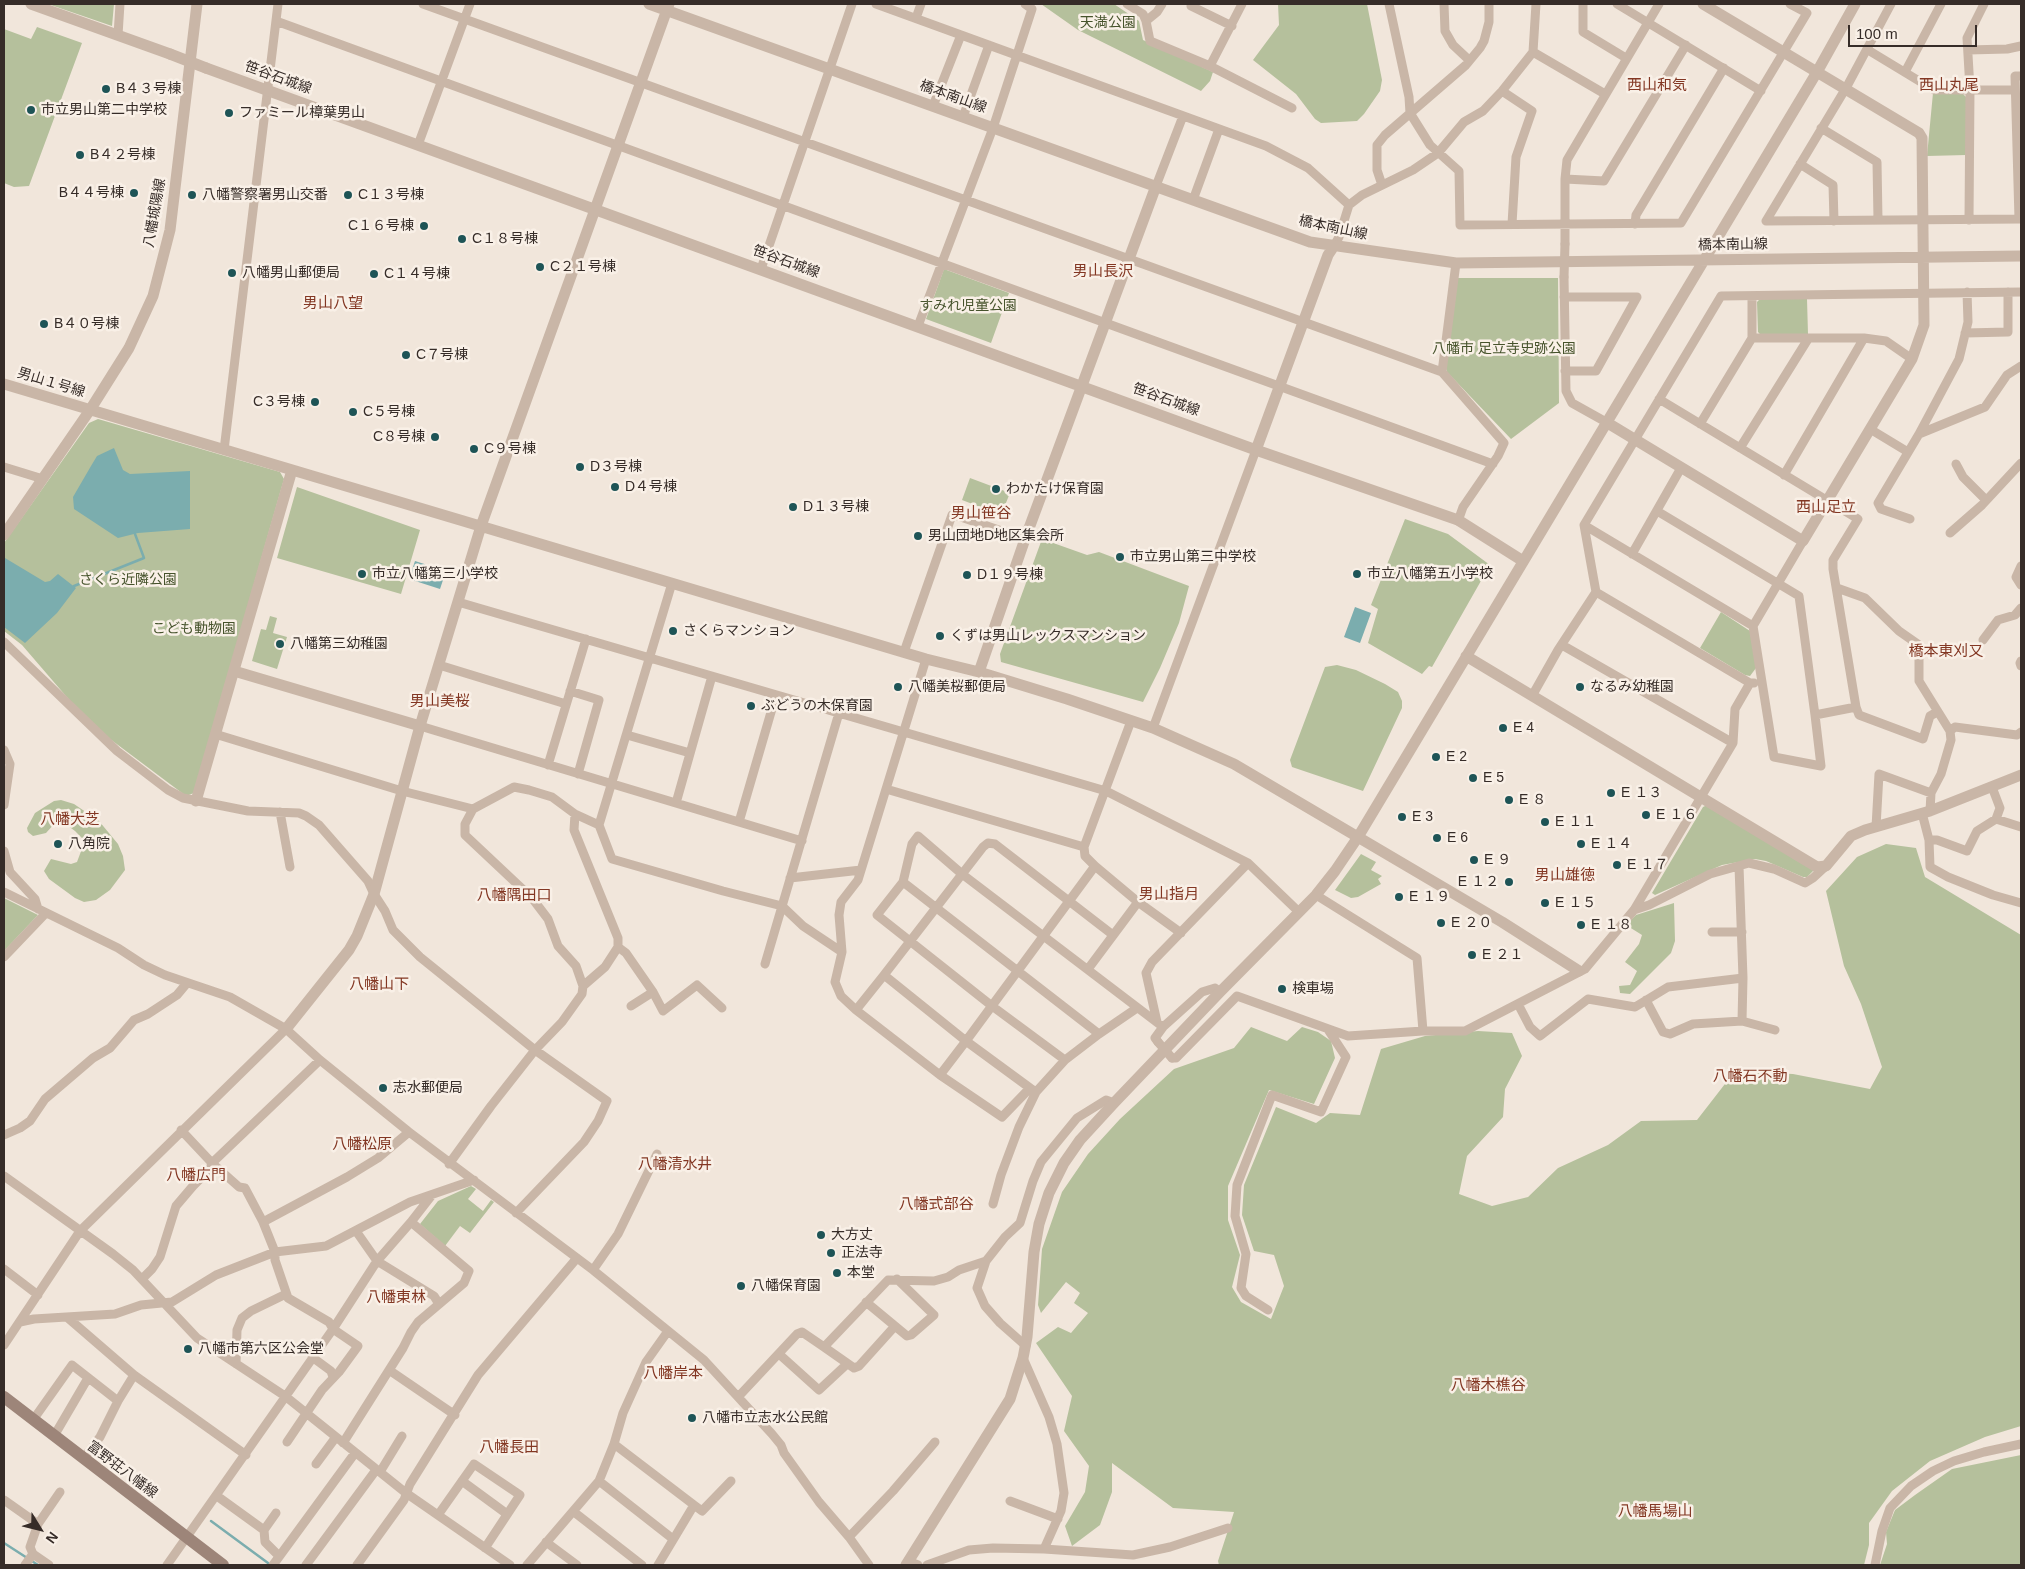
<!DOCTYPE html>
<meta charset="utf-8">
<style>
body{margin:0}
#map{position:relative;width:2025px;height:1569px;overflow:hidden;background:#f1e6db;font-family:Helvetica,sans-serif}
canvas{display:block}
.frame{position:absolute;inset:0;border:5px solid #362c28;pointer-events:none}
.north{position:absolute;left:15px;top:1504px;width:50px;height:50px;-webkit-text-stroke:4px #f9f0e7;paint-order:stroke;rotate:126deg;font-size:14px;font-weight:700;line-height:20px;text-align:center;color:#362c28}
.north::after{content:'';display:block;margin:auto;width:18px;height:22px;background:#362c28;clip-path:polygon(50% 0,100% 100%,50% 72%,0 100%)}
.scale{position:absolute;left:1848px;top:25px;width:129px;height:22px;box-sizing:border-box;border:2px solid #362c28;border-top:0;padding-left:6px;font-size:15px;line-height:18px;white-space:nowrap;color:#362c28;-webkit-text-stroke:4px #f9f0e7;paint-order:stroke}
</style>
<div id="map">
<canvas width="2025" height="1569"></canvas>
<div class="frame"></div>
<div class="north">N</div>
<div class="scale">100 m</div>
</div>
<script>
const ctx = document.querySelector('canvas').getContext('2d');
ctx.lineJoin = 'round';
function fill(path, color) {
  ctx.fillStyle = color;
  ctx.fill(path, 'evenodd');
}
function shape(rows) {
  const path = new Path2D();
  for (const r of rows) {
    path.moveTo(r[0], r[1]);
    for (let i = 2; i < r.length; i += 2) path.lineTo(r[i], r[i + 1]);
  }
  return path;
}
function stroke(path, color, width, dash) {
  ctx.strokeStyle = color;
  ctx.lineWidth = width;
  ctx.lineCap = dash ? 'butt' : 'round';
  ctx.setLineDash(dash || []);
  ctx.stroke(path);
}
function write(font, color, halo, rows, align = 'center') {
  ctx.font = font + ' Helvetica,"Noto Sans JP",sans-serif';
  ctx.lineWidth = 5;
  ctx.setLineDash([]);
  ctx.textBaseline = 'middle';
  ctx.strokeStyle = halo;
  ctx.fillStyle = color;
  for (const [text, x, y, turn = 0] of rows) {
    ctx.save();
    ctx.translate(x, y);
    ctx.rotate((+turn || 0) * Math.PI / 180);
    ctx.textAlign = isNaN(turn) ? turn : align;
    if (halo) ctx.strokeText(text, 0, 0);
    ctx.fillText(text, 0, 0);
    ctx.restore();
  }
}
fill(shape([
 [48,4,114,4,112,26],
 [1041,4,1114,4,1139,21,1143,40,1213,72,1210,81,1201,91,1078,30],
 [1278,4,1367,4,1382,80,1380,91,1364,114,1357,121,1321,123,1315,119,1296,94,1253,60,1279,25],
 [37,27,82,43,29,186,14,187,4,183,4,29,31,39],
 [1933,93,1962,93,1966,97,1966,155,1927,156],
 [944,269,1009,293,991,343,926,319],
 [1457,278,1558,278,1559,403,1511,439,1447,372,1446,368],
 [1761,298,1807,299,1808,334,1761,335,1758,332,1757,302],
 [98,419,280,472,284,479,194,793,186,796,90,724,22,645,4,631,4,543,89,423],
 [970,478,1010,493,1001,515,962,500],
 [297,487,420,530,401,594,277,558],
 [1405,519,1448,534,1490,565,1432,667,1429,666,1422,674,1368,643,1378,609,1371,605],
 [1042,539,1087,555,1099,552,1189,586,1179,623,1160,668,1143,702,1001,662,1000,654],
 [1721,612,1750,631,1756,668,1750,676,1745,675,1700,648],
 [270,616,277,618,273,633,287,637,277,669,252,661,261,629,266,630],
 [1337,665,1356,670,1385,684,1398,692,1402,701,1402,708,1363,791,1292,767,1290,760,1325,667],
 [61,800,74,804,99,821,118,844,123,856,125,870,110,890,96,900,84,902,75,898,49,879,44,871,51,859,71,864,77,862,83,846,82,838,75,831,60,820,55,823,46,833,33,836,28,832,27,828,35,813,54,801],
 [1707,805,1814,870,1807,877,1803,877,1766,861,1755,859,1722,865,1655,895,1652,893,1703,807],
 [1886,844,1916,848,1925,877,2021,935,2021,1426,1985,1437,1930,1461,1892,1491,1869,1523,1869,1545,1864,1565,1219,1565,1218,1561,1234,1512,1173,1508,1112,1463,1112,1492,1100,1525,1072,1546,1065,1526,1085,1492,1089,1466,1064,1431,1072,1396,1036,1343,1058,1327,1071,1333,1088,1313,1074,1303,1080,1293,1066,1282,1041,1313,1038,1305,1042,1249,1062,1192,1088,1154,1120,1119,1174,1069,1234,1048,1251,1027,1287,1041,1302,1027,1318,1032,1331,1041,1335,1058,1314,1104,1269,1090,1228,1186,1228,1220,1240,1255,1232,1287,1241,1302,1271,1319,1284,1286,1274,1255,1254,1251,1242,1215,1244,1185,1276,1107,1316,1123,1330,1113,1360,1115,1381,1049,1425,1036,1478,1031,1512,1033,1522,1056,1505,1089,1503,1117,1467,1156,1459,1194,1492,1206,1528,1197,1558,1168,1608,1145,1641,1121,1697,1120,1735,1071,1793,1074,1870,1089,1882,1067,1861,1004,1844,966,1826,891,1857,857],
 [1361,854,1376,862,1371,870,1382,876,1378,879,1381,884,1358,897,1351,898,1335,890],
 [4,898,38,915,4,951],
 [1674,903,1675,941,1671,953,1630,994,1620,993,1619,986,1630,985,1637,971,1625,962,1639,944,1642,935,1626,925,1636,915],
 [471,1186,476,1189,468,1199,483,1211,491,1200,494,1202,470,1233,460,1226,445,1246,420,1224,438,1201],
 [2021,1455,2021,1565,1880,1565,1887,1544,1886,1532,1895,1510,1915,1495,1952,1469]
]), '#b5c09c');
fill(shape([
 [114,448,123,470,130,474,190,471,190,529,138,533,118,538,74,509,73,497,91,466,97,456],
 [5,558,45,582,50,581,58,574,76,588,57,613,25,643,4,627,4,561],
 [415,561,446,571,440,589,409,579],
 [1355,607,1371,613,1360,643,1344,637]
]), '#7badae');
stroke(shape([
 [74,586,144,558,135,534],
 [211,1521,268,1563],
 [4,1543,38,1565]
]), '#7badae', 2.5);
stroke(shape([
 [423,4,1442,372,1504,443,1498,456,1463,507,1458,521],
 [876,4,1266,146,1308,168,1349,205],
 [1127,4,1143,14,1146,21],
 [1162,4,1157,12,1146,21,1150,41,1210,66,1242,4],
 [1192,4,1191,6,1232,26],
 [1389,4,1409,97,1410,113,1430,145,1459,171,1460,225,1681,223,1807,13,1790,4],
 [1444,4,1445,31,1453,45,1469,60],
 [1583,4,1583,32,1626,58],
 [1617,4,1761,91],
 [916,18,921,4],
 [276,21,1493,464],
 [118,35,120,4],
 [1868,50,1934,90,2015,90],
 [1968,50,2007,49,2021,46],
 [1533,52,1605,94],
 [1210,66,1292,108],
 [1905,72,1941,4],
 [1502,91,1532,111,1516,157,1512,224],
 [933,106,961,35],
 [963,117,989,45],
 [1821,128,1877,162,1878,220],
 [418,145,470,4],
 [1800,164,1833,185,1834,221],
 [1565,179,1604,181,1686,45],
 [1382,185,1377,170,1377,145,1385,135,1466,65,1480,48,1484,41,1489,22,1489,4],
 [1156,186,1183,116],
 [1193,200,1219,129],
 [2019,219,2015,76,2021,76],
 [1969,220,1970,89,1967,38,1984,4],
 [1766,221,2021,219],
 [1766,221,1846,88,1891,4],
 [1635,224,1636,215,1724,68],
 [1565,244,1565,179,1567,160,1659,4],
 [1334,246,1339,237,1349,205,1362,195,1413,170,1438,153,1464,122,1483,111,1502,91,1533,52,1536,4],
 [761,269,852,4],
 [1564,277,1566,391,1572,403,1606,422],
 [1752,296,1752,338],
 [1564,297,1637,297,1596,371,1565,371],
 [918,326,993,128,1032,9,1025,4],
 [1965,333,2008,332,2008,292],
 [1442,372,1456,263],
 [1659,399,1858,519,1833,560,1833,569,1856,707,1815,715,1821,766,1774,757,1753,626,1803,541],
 [1700,424,1752,338,1864,338,1886,341,1912,359],
 [1870,429,1908,452],
 [1919,434,1959,359,1968,322,1967,292],
 [1740,448,1808,339],
 [224,450,278,4],
 [1956,464,1963,477,1986,500],
 [4,467,43,479],
 [1784,475,1864,338],
 [1657,511,1799,596,1815,715],
 [1910,519,1881,509,1878,503,1919,434,1985,407,2007,375,2021,366],
 [1584,525,1753,626],
 [1950,533,1982,505,2021,463],
 [1632,554,1681,468],
 [2021,566,2016,577,2021,585],
 [672,583,599,825,612,859,723,891,782,906,803,926,842,952,839,915,841,902,858,880,926,659],
 [1837,588,1865,598,1899,631,1919,645,1919,681,1950,731,1951,740,1941,774,1931,793,1930,811],
 [1596,592,1750,683,1754,683],
 [458,602,1106,791,1248,863,1299,912],
 [1983,640,1998,620,2015,615,2021,608],
 [4,642,117,751,168,790,183,798,248,811,299,813,306,816,319,825,368,881,374,894,385,911,393,930,420,957,535,1050,607,1101,598,1121,584,1142,516,1213],
 [1562,645,1733,743],
 [904,652,952,515,955,515,1025,539],
 [2021,661,2020,663,2021,666],
 [439,665,566,704],
 [570,691,599,700,578,774],
 [1532,696,1558,650,1596,592,1584,525,1721,296,2021,292],
 [1856,707,1859,715,1923,739,1930,716,1937,712],
 [420,726,802,841],
 [1153,728,1256,450],
 [1950,731,1955,727,2017,735,2021,732],
 [215,734,402,791,473,809,514,787,529,790,552,797,575,814,599,825],
 [627,735,690,753],
 [4,750,10,764,4,805],
 [548,765,586,639],
 [886,789,1084,847],
 [676,803,712,676],
 [473,809,465,824,465,835,532,898,548,919,558,946,576,966,583,986],
 [280,812,290,867],
 [1922,813,1929,840,1930,867,1948,877,1993,895,2021,903],
 [1996,819,2021,827],
 [739,822,776,695],
 [1876,827,1879,774,1931,793],
 [1929,840,1937,840,1967,851,1977,831,1996,819,2000,808,1992,787],
 [4,851,10,872,35,899,38,909],
 [1739,866,1743,978,1742,1021],
 [790,878,861,870],
 [903,882,1099,1034],
 [4,892,118,948,144,965,165,975,230,997,286,1029,320,1060,409,1132,593,1270,704,1360,772,1434,781,1445,784,1453,819,1502,849,1537,869,1565],
 [1316,895,1417,958,1423,1031],
 [1138,902,1181,933],
 [1634,910,1649,905,1710,874,1749,863,1774,869,1805,883,1813,878,1826,866],
 [1712,932,1742,932],
 [618,947,626,953,653,992,663,1011,697,985,722,1008],
 [842,952,835,982,841,996,856,1010],
 [4,957,46,913],
 [765,964,839,713],
 [1088,969,1138,902,1095,866,1085,856,1084,847,1131,721],
 [884,975,856,1010,940,1075],
 [1646,1000,1663,1032,1670,1034,1693,1024,1742,1021,1775,1030],
 [1518,1004,1530,1027,1540,1036,1588,999,1635,1007,1668,987,1743,978],
 [631,1006,653,992],
 [1157,1022,1146,973,1152,962,1248,863],
 [1158,1042,1155,1038,1163,1027,1202,992,1215,988,1220,992],
 [1172,1058,1176,1058,1237,996,1348,1036,1423,1031,1465,1031,1585,969,1634,910,1733,743,1735,709,1750,683],
 [1065,1060,992,1006,877,915,903,882,912,844,918,836,962,874,1163,1027],
 [1030,1088,966,1041,1095,866],
 [1036,1092,1030,1088,1002,1117,940,1075,966,1041,884,975,983,847,988,843,995,844,1113,935],
 [181,1130,212,1163,239,1187,245,1188,263,1222,275,1252,275,1260,288,1298,329,1322,333,1329,358,1346,339,1372,322,1390,287,1442],
 [4,1135,20,1128,30,1121,45,1099,93,1058,110,1048,134,1020,148,1014,177,995,187,983],
 [449,1164,491,1106,535,1050,562,1022,582,994,583,986,605,967,618,947,618,938,574,830,575,814],
 [4,1176,113,1254,133,1270,197,1338,285,1396,406,1493,510,1565],
 [993,1204,1001,1175,1019,1127,1036,1092,1065,1060,1099,1034,1137,1008],
 [263,1222,347,1177,378,1158,409,1132],
 [356,1231,377,1261,434,1296,439,1304],
 [986,1261,977,1288,985,1306,1000,1323,1026,1346],
 [4,1269,38,1295],
 [593,1270,618,1234,657,1154],
 [142,1279,152,1269,160,1257,176,1206,193,1186,210,1169,212,1163,320,1060],
 [866,1302,907,1336,911,1335,934,1315,897,1279],
 [1268,1310,1246,1296,1241,1288,1246,1254,1235,1216,1237,1185,1272,1095,1321,1112,1346,1057,1329,1031],
 [68,1318,134,1375],
 [20,1322,34,1319,115,1314,141,1305,172,1302,216,1275,275,1252,326,1246,410,1202,474,1180],
 [4,1345,80,1231,286,1029],
 [824,1347,854,1368,859,1366,895,1326],
 [779,1354,819,1390,847,1364],
 [312,1357,331,1371,333,1377],
 [1023,1358,1049,1417,1057,1444,1064,1493,1061,1511,1044,1549],
 [236,1364,237,1330,242,1318,251,1311,286,1294],
 [389,1370,455,1415],
 [739,1396,797,1334,802,1332,824,1347,888,1280,934,1281,948,1277,959,1270,986,1261,1005,1237,1020,1223,1033,1181,1041,1162,1077,1118,1106,1100,1114,1103],
 [33,1420,72,1365,118,1401],
 [54,1436,88,1378],
 [343,1443,403,1348,411,1332,418,1322,464,1283,469,1271,411,1222],
 [614,1444,694,1505,658,1565],
 [83,1459,100,1437,118,1401,134,1375,246,1455],
 [316,1464,336,1437],
 [380,1472,402,1436],
 [462,1481,507,1514],
 [599,1481,673,1539],
 [217,1496,264,1530],
 [4,1500,38,1524],
 [1010,1501,1058,1519],
 [694,1505,702,1511,731,1481],
 [574,1512,642,1565],
 [276,1513,264,1530,265,1542,279,1556],
 [438,1515,474,1464,520,1495,485,1548],
 [849,1537,893,1491,935,1442],
 [546,1542,577,1565],
 [33,1554,49,1565],
 [908,1561,918,1565],
 [25,1565,33,1554,30,1547,38,1524,60,1492],
 [167,1565,333,1329,377,1261,411,1222,432,1195],
 [273,1565,355,1453],
 [306,1565,376,1470],
 [357,1565,404,1500,410,1484,478,1375,577,1258],
 [527,1565,599,1481,614,1444,623,1413,646,1362,668,1331],
 [927,1565,969,1550,993,1548,1044,1549,1133,1555,1170,1547,1228,1528],
 [1875,1565,1882,1531,1890,1508,1911,1486,1933,1471,1954,1461,1984,1452,2021,1444]
]), '#c9b6a7', 9);
stroke(shape([
 [31,4,170,54],
 [649,4,1310,242,1456,263,2021,256],
 [206,68,1256,450,1458,520,1523,561],
 [4,384,926,659,979,672,1067,699,1153,728,1234,764,1502,922,1579,971],
 [1606,422,1803,541,1912,359,1924,325,1922,138,1919,133,1703,4],
 [1256,450,1328,255,1334,246],
 [4,535,90,410,129,348,153,296,170,230,197,4],
 [1466,656,1817,867,1826,866,1851,836,1865,830,1930,811,2021,775],
 [234,671,420,726],
 [979,672,1025,539,1156,186],
 [196,801,292,470],
 [286,1029,349,950,357,936,374,894,420,726,481,526,669,4],
 [906,1565,1010,1399,1023,1358,1027,1337,1034,1252,1039,1224,1049,1193,1064,1163,1080,1140,1114,1103,1220,992,1316,895,1335,871,1358,837,1817,72,1855,4]
]), '#c9b6a7', 11);
stroke(shape([
 [4,1397,223,1565]
]), '#9d8579', 12);
stroke(shape([
 [1564,277,1565,244],
 [1158,1042,1172,1058]
]), '#c9b6a7', 9);
stroke(shape([
 [170,54,206,68]
]), '#c9b6a7', 11);
for (const [x, y, r, color] of [
 [106,89,5,"#1e5456"],
 [31,110,5,"#1e5456"],
 [229,113,5,"#1e5456"],
 [80,155,5,"#1e5456"],
 [134,193,5,"#1e5456"],
 [192,195,5,"#1e5456"],
 [348,195,5,"#1e5456"],
 [424,226,5,"#1e5456"],
 [462,239,5,"#1e5456"],
 [540,267,5,"#1e5456"],
 [232,273,5,"#1e5456"],
 [374,274,5,"#1e5456"],
 [44,324,5,"#1e5456"],
 [406,355,5,"#1e5456"],
 [315,402,5,"#1e5456"],
 [353,412,5,"#1e5456"],
 [435,437,5,"#1e5456"],
 [474,449,5,"#1e5456"],
 [580,467,5,"#1e5456"],
 [615,487,5,"#1e5456"],
 [996,489,5,"#1e5456"],
 [793,507,5,"#1e5456"],
 [918,536,5,"#1e5456"],
 [1120,557,5,"#1e5456"],
 [362,574,5,"#1e5456"],
 [1357,574,5,"#1e5456"],
 [967,575,5,"#1e5456"],
 [673,631,5,"#1e5456"],
 [940,636,5,"#1e5456"],
 [280,644,5,"#1e5456"],
 [898,687,5,"#1e5456"],
 [1580,687,5,"#1e5456"],
 [751,706,5,"#1e5456"],
 [1503,728,5,"#1e5456"],
 [1436,757,5,"#1e5456"],
 [1473,778,5,"#1e5456"],
 [1611,793,5,"#1e5456"],
 [1509,800,5,"#1e5456"],
 [1646,815,5,"#1e5456"],
 [1402,817,5,"#1e5456"],
 [1545,822,5,"#1e5456"],
 [1437,838,5,"#1e5456"],
 [58,844,5,"#1e5456"],
 [1581,844,5,"#1e5456"],
 [1474,860,5,"#1e5456"],
 [1617,865,5,"#1e5456"],
 [1509,882,5,"#1e5456"],
 [1399,897,5,"#1e5456"],
 [1545,903,5,"#1e5456"],
 [1441,923,5,"#1e5456"],
 [1581,925,5,"#1e5456"],
 [1472,955,5,"#1e5456"],
 [1282,989,5,"#1e5456"],
 [383,1088,5,"#1e5456"],
 [821,1235,5,"#1e5456"],
 [831,1253,5,"#1e5456"],
 [837,1273,5,"#1e5456"],
 [741,1286,5,"#1e5456"],
 [188,1349,5,"#1e5456"],
 [692,1418,5,"#1e5456"]
]) {
  const dot = new Path2D();
  dot.arc(x, y, r, 0, 2 * Math.PI);
  ctx.fillStyle = color;
  ctx.fill(dot);
  stroke(dot, '#f9f0e7', 2);
}
write('14px', '#46532c', '#f9f0e7', [
 ["天満公園",1108,23],
 ["すみれ児童公園",968,306],
 ["八幡市 足立寺史跡公園",1504,349],
 ["さくら近隣公園",128,580],
 ["こども動物園",194,629]
]);
write('14px', '#362c28', '#f9f0e7', [
 ["笹谷石城線",278,78,20],
 ["橋本南山線",953,97,20],
 ["八幡城陽線",155,213,-80],
 ["橋本南山線",1333,228,12],
 ["橋本南山線",1733,245,-1],
 ["笹谷石城線",786,262,20],
 ["男山１号線",51,383,17],
 ["笹谷石城線",1166,400,20],
 ["富野荘八幡線",122,1470,37]
]);
write('14px', '#362c28', '#f9f0e7', [
 ["B４３号棟",116,89],
 ["市立男山第二中学校",41,110],
 ["ファミール樟葉男山",239,113],
 ["B４２号棟",90,155],
 ["B４４号棟",124,193,"right"],
 ["八幡警察署男山交番",202,195],
 ["C１３号棟",358,195],
 ["C１６号棟",414,226,"right"],
 ["C１８号棟",472,239],
 ["C２１号棟",550,267],
 ["八幡男山郵便局",242,273],
 ["C１４号棟",384,274],
 ["B４０号棟",54,324],
 ["C７号棟",416,355],
 ["C３号棟",305,402,"right"],
 ["C５号棟",363,412],
 ["C８号棟",425,437,"right"],
 ["C９号棟",484,449],
 ["D３号棟",590,467],
 ["D４号棟",625,487],
 ["わかたけ保育園",1006,489],
 ["D１３号棟",803,507],
 ["男山団地D地区集会所",928,536],
 ["市立男山第三中学校",1130,557],
 ["市立八幡第三小学校",372,574],
 ["市立八幡第五小学校",1367,574],
 ["D１９号棟",977,575],
 ["さくらマンション",683,631],
 ["くずは男山レックスマンション",950,636],
 ["八幡第三幼稚園",290,644],
 ["八幡美桜郵便局",908,687],
 ["なるみ幼稚園",1590,687],
 ["ぶどうの木保育園",761,706],
 ["E 4",1513,728],
 ["E 2",1446,757],
 ["E 5",1483,778],
 ["E １３",1621,793],
 ["E ８",1519,800],
 ["E １６",1656,815],
 ["E 3",1412,817],
 ["E １１",1555,822],
 ["E 6",1447,838],
 ["八角院",68,844],
 ["E １４",1591,844],
 ["E ９",1484,860],
 ["E １７",1627,865],
 ["E １２",1499,882,"right"],
 ["E １９",1409,897],
 ["E １５",1555,903],
 ["E ２０",1451,923],
 ["E １８",1591,925],
 ["E ２１",1482,955],
 ["検車場",1292,989],
 ["志水郵便局",393,1088],
 ["大方丈",831,1235],
 ["正法寺",841,1253],
 ["本堂",847,1273],
 ["八幡保育園",751,1286],
 ["八幡市第六区公会堂",198,1349],
 ["八幡市立志水公民館",702,1418]
], 'left');
write('15px', '#833723', '#f9f0e7', [
 ["西山和気",1657,86],
 ["西山丸尾",1949,86],
 ["男山長沢",1103,272],
 ["男山八望",333,304],
 ["西山足立",1826,508],
 ["男山笹谷",981,514],
 ["橋本東刈又",1946,652],
 ["男山美桜",440,702],
 ["八幡大芝",70,820],
 ["男山雄徳",1565,876],
 ["男山指月",1169,895],
 ["八幡隅田口",514,896],
 ["八幡山下",379,985],
 ["八幡石不動",1750,1077],
 ["八幡松原",362,1145],
 ["八幡清水井",675,1165],
 ["八幡広門",196,1176],
 ["八幡式部谷",936,1205],
 ["八幡東林",396,1298],
 ["八幡岸本",673,1374],
 ["八幡木樵谷",1488,1386],
 ["八幡長田",509,1448],
 ["八幡馬場山",1655,1512]
]);
</script>
